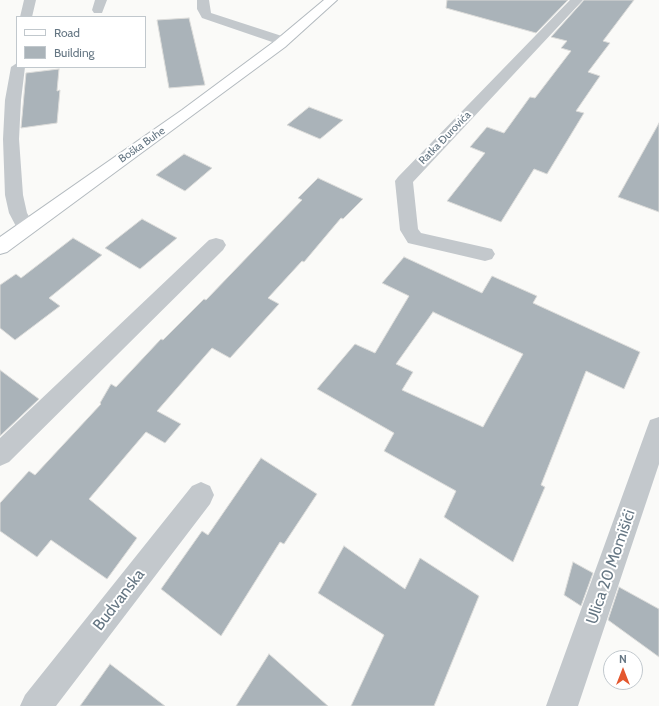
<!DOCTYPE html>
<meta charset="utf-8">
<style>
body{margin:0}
#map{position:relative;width:659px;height:706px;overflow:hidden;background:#fafaf8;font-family:Cabin,sans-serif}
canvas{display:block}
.legend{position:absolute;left:16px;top:16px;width:130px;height:52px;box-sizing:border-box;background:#fff;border:1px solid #c1c8cd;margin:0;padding:5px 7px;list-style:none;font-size:12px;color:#657683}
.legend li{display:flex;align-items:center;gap:8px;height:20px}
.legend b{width:20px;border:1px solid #c1c8cd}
.north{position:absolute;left:603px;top:650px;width:40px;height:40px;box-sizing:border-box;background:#fff;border:1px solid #c1c8cd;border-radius:50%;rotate:0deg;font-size:11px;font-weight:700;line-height:16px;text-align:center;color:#657683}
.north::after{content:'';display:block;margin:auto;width:14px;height:18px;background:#e4572e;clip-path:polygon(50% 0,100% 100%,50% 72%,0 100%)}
</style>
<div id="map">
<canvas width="659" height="706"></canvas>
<ul class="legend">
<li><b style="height:5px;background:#fff"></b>Road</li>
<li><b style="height:11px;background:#aab3b9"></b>Building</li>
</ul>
<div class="north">N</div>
</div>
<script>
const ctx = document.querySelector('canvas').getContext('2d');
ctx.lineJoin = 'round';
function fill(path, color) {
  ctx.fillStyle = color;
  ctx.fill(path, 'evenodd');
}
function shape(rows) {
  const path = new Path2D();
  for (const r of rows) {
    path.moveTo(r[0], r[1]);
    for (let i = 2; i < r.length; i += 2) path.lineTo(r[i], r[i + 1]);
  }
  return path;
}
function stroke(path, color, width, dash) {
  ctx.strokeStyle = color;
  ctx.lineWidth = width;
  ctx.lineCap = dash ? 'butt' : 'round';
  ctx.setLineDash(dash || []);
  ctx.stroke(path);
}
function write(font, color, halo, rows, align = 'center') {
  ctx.font = font + ' Cabin,sans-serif';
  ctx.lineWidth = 4;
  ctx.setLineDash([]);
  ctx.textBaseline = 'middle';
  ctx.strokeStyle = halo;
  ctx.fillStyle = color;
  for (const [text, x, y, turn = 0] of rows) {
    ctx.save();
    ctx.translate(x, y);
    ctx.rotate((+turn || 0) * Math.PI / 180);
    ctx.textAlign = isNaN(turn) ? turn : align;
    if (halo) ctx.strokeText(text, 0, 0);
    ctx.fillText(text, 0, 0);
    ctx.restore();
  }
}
const building = shape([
 [447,0,568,0,536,33,446,8,447,0],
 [584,0,634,0,603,41,610,43,588,72,600,76,576,111,584,113,547,174,534,169,501,222,447,201,485,153,470,147,487,127,504,133,530,97,535,98,571,51,561,48,567,41,551,37,584,0],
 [189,18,205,85,169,88,157,20,189,18],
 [59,69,57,91,60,90,57,123,21,128,26,73,59,69],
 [309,107,343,120,320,139,287,125,309,107],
 [659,123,659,212,618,197,659,123],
 [184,154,212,168,185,191,156,175,184,154],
 [318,178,363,199,343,219,341,218,304,262,302,261,268,298,279,304,230,358,212,348,157,411,181,424,165,443,146,432,89,499,137,538,107,579,51,540,37,557,0,531,0,503,29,471,35,475,101,404,100,403,111,384,116,387,161,339,163,340,204,299,206,300,302,200,298,198,318,178],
 [142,219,177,238,140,269,105,248,142,219],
 [73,238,102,255,49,298,60,306,15,340,0,328,0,285,16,274,21,278,73,238],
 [404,257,482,293,492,276,537,296,533,303,640,352,624,389,586,371,541,485,545,487,513,562,444,517,456,491,384,451,394,433,317,389,355,344,375,353,409,296,382,283,404,257],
 [433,312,523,354,483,427,402,390,413,372,396,364,433,312],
 [0,370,39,399,0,436,0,370],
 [261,458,317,494,284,544,280,542,221,636,161,589,202,531,208,535,261,458],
 [344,546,405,589,420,558,479,596,434,706,351,706,384,635,318,593,344,546],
 [573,562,593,573,581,606,564,595,573,562],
 [619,587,659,609,659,657,608,620,619,587],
 [269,654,328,706,236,706,269,654],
 [110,664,165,706,80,706,110,664]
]);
fill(building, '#aab3b9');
stroke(building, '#dcdcda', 1);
const secondary = shape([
 [324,0,337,0,285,47,7,252,0,254,0,237,182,110,275,41,324,0]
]);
stroke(secondary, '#b3babf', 2);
fill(shape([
 [24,0,36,0,32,17,20,17,24,0],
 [95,0,107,0,102,13,94,13,92,10,95,0],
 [197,0,209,0,211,13,288,38,290,41,288,44,278,44,202,18,197,9,197,0],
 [570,0,583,0,413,182,418,229,421,233,492,249,495,254,492,259,485,261,408,243,400,230,395,181,398,177,570,0],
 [17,63,17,67,25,67,21,100,19,139,23,195,27,213,35,227,33,232,26,233,19,232,9,213,5,195,3,139,5,100,11,67,17,63],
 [216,238,223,240,226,245,223,250,9,462,0,466,0,438,209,240,216,238],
 [659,417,659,464,578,706,546,706,647,428,650,420,659,417],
 [201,482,210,486,214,495,210,504,56,706,20,706,25,695,192,486,201,482]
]), '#c3c8cc');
fill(secondary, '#fff');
write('11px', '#657683', '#fff', [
 ["Ratka Đurovića",445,138,-46],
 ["Boška Buhe",142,145,-35]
]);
write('16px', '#657683', '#fff', [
 ["Ulica 20 Momišići",611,567,-71],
 ["Budvanska",119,600,-52]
]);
</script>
